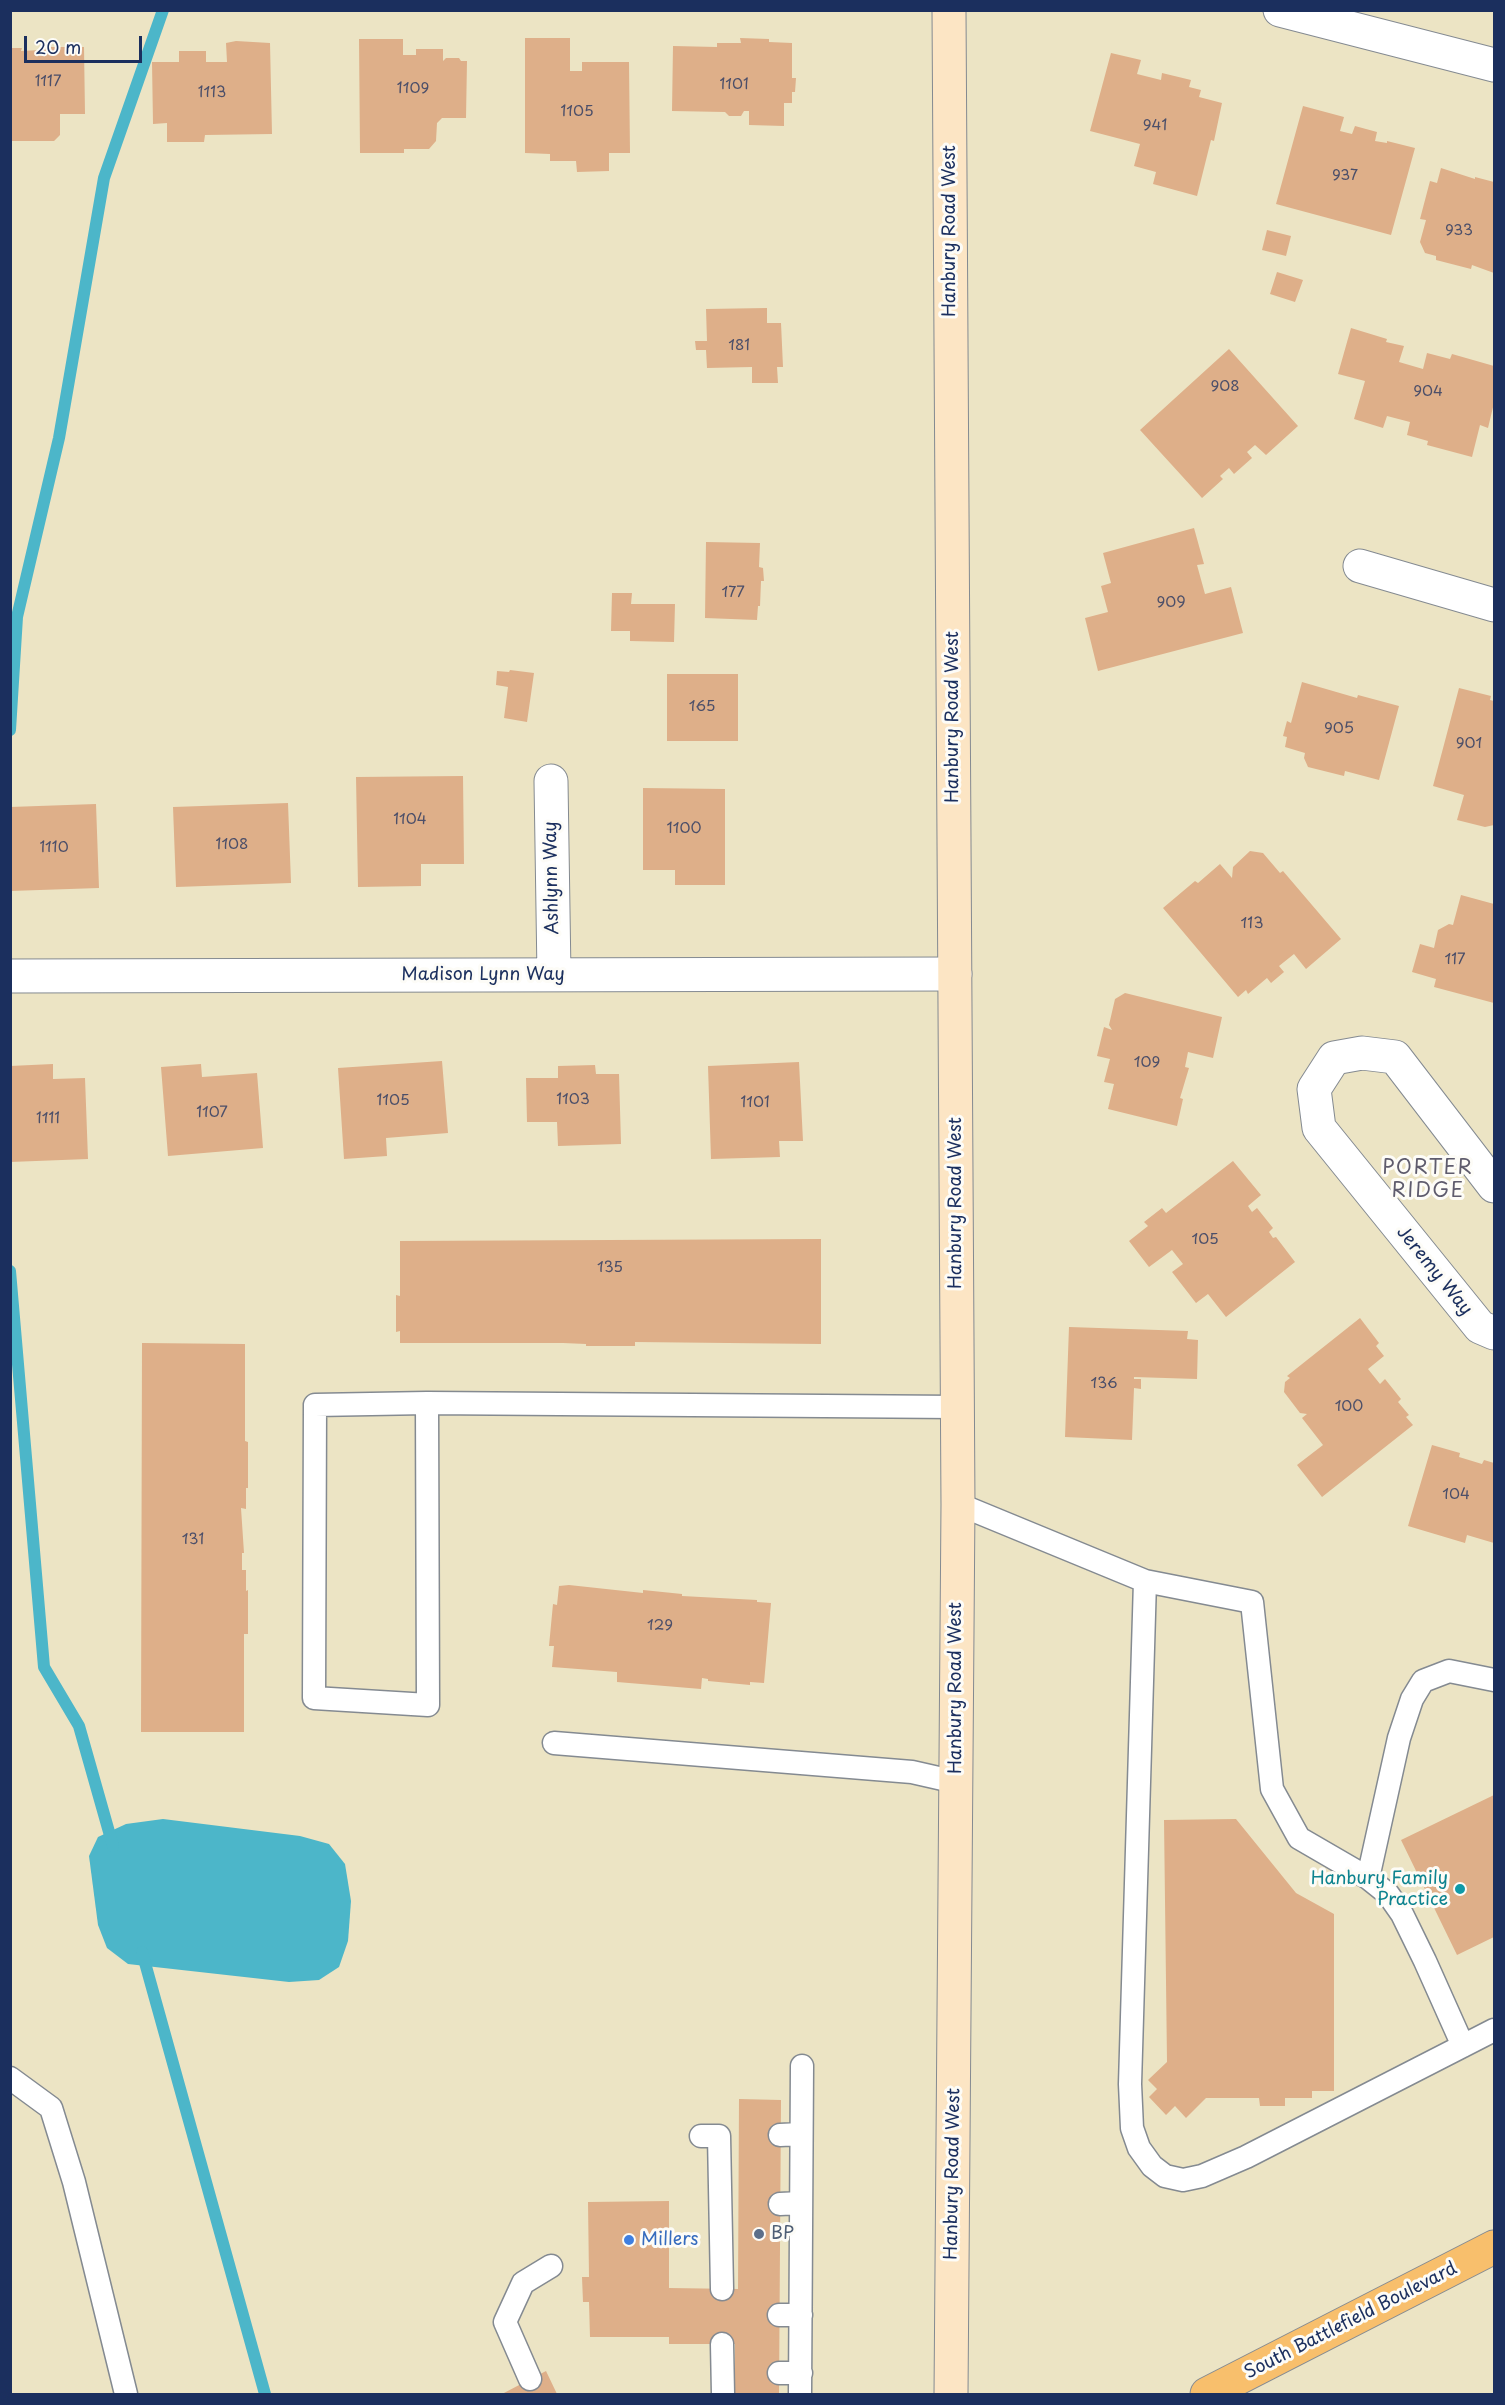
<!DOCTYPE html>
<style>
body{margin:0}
#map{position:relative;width:1505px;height:2405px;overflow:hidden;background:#ece4c4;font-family:"Playpen Sans",sans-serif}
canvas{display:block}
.frame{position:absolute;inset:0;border:12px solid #1b2f5e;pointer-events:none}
.scale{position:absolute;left:24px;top:36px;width:118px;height:27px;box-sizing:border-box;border:3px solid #1b2f5e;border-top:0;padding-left:8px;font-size:18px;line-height:21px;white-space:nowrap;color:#1b2f5e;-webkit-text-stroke:4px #fdfcf7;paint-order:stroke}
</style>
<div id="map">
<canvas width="1505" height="2405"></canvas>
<div class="frame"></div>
<div class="scale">20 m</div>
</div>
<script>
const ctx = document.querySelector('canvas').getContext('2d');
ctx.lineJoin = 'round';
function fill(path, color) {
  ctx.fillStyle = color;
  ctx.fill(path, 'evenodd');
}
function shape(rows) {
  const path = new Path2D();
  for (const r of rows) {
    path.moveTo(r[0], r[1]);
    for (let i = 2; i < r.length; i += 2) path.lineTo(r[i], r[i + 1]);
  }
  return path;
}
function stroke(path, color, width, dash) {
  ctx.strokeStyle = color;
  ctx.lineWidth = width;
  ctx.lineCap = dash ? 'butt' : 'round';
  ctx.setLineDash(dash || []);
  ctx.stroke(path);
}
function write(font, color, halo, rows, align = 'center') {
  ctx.font = font + ' "Playpen Sans",sans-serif';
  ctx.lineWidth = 6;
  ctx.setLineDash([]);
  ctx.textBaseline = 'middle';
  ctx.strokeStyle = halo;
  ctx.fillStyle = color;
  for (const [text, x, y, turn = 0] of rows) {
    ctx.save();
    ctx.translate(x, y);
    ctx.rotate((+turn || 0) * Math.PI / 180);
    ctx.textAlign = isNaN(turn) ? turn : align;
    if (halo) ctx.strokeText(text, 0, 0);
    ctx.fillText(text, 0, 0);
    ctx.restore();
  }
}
fill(shape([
 [163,1819,300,1836,329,1844,345,1864,351,1901,348,1941,339,1967,319,1980,289,1982,128,1964,107,1948,98,1925,89,1856,98,1837,126,1824]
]), '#4cb6c9');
stroke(shape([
 [10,730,17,617,59,438,104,178,163,10],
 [10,1271,44,1667,79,1726,113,1846],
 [142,1952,265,2394]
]), '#4cb6c9', 12);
fill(shape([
 [525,38,570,38,570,71,582,71,582,62,629,62,630,153,609,153,609,171,577,172,576,161,550,161,550,154,525,153],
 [740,38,769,39,769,42,792,43,792,78,796,78,795,92,792,92,792,103,784,103,784,126,749,125,749,111,744,111,741,116,729,116,725,112,672,111,673,46,717,47,717,43,741,43],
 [359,39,403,39,403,55,416,55,416,49,443,49,443,61,446,58,459,58,461,61,467,61,466,118,442,118,437,123,436,141,429,149,404,149,404,153,360,153],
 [236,41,270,43,272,134,205,135,204,142,167,142,167,123,153,124,152,62,179,62,179,51,206,51,206,62,227,62,226,43],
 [41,47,84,47,85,114,60,114,60,135,54,141,10,141,10,48,22,48,21,51,41,50],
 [1111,53,1141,60,1137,74,1161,80,1162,73,1191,80,1189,87,1201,90,1199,97,1222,103,1214,141,1211,140,1197,196,1153,184,1156,172,1134,166,1140,144,1090,131],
 [1303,106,1344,117,1340,131,1352,134,1355,126,1377,132,1375,141,1387,143,1387,141,1415,148,1391,235,1276,204],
 [1441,168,1475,179,1475,177,1494,182,1494,273,1472,265,1471,269,1436,260,1436,256,1425,253,1420,242,1426,220,1420,219,1430,181,1437,183],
 [1267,230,1291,236,1286,256,1262,250],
 [1277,272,1303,280,1295,302,1270,294],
 [767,308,767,323,781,323,783,367,777,367,778,383,752,383,752,367,707,368,706,350,696,350,695,341,707,341,706,309],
 [1351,328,1387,339,1386,342,1404,346,1399,362,1423,369,1427,353,1450,359,1452,354,1494,366,1494,403,1488,428,1480,425,1472,457,1427,445,1428,441,1407,435,1410,422,1387,416,1383,428,1354,419,1365,381,1338,374],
 [1229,349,1298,426,1266,455,1255,445,1247,452,1252,458,1234,474,1229,468,1220,476,1223,479,1202,498,1140,430],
 [1194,528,1204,564,1197,565,1205,594,1231,587,1243,633,1098,671,1085,618,1108,612,1101,586,1111,583,1103,553],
 [706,542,760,543,759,567,763,568,764,581,761,581,760,606,758,606,757,620,705,618],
 [612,593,632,593,631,604,675,604,674,642,630,641,630,631,611,631],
 [510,670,534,673,527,722,504,718,508,687,496,685,497,671,509,672],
 [667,674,738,674,738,741,667,741],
 [1302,682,1357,698,1358,695,1399,706,1379,780,1345,771,1344,776,1308,767,1304,758,1305,753,1285,747,1287,737,1283,736,1287,721,1291,723],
 [1459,688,1491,696,1490,700,1494,701,1494,825,1485,827,1457,820,1464,795,1433,786],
 [463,776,464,864,421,864,421,886,358,887,356,777],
 [643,788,725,789,725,885,675,885,675,870,643,870],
 [288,803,291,883,176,887,173,807],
 [96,804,99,888,10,891,10,807],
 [1250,851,1263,853,1280,873,1283,871,1341,939,1306,969,1294,954,1279,966,1284,972,1271,983,1267,978,1248,994,1246,990,1238,997,1163,908,1195,881,1198,883,1220,864,1232,878,1233,867],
 [1461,895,1494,904,1494,1003,1434,987,1436,979,1412,972,1420,944,1434,948,1438,930,1449,924,1453,925],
 [1125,993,1222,1017,1213,1058,1188,1052,1185,1067,1189,1068,1180,1098,1183,1099,1177,1126,1108,1109,1114,1084,1104,1082,1110,1059,1097,1056,1104,1027,1112,1030,1109,1025,1115,999],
 [442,1061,448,1133,386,1138,387,1156,344,1159,338,1068],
 [799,1062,803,1141,779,1141,780,1157,711,1159,708,1066],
 [53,1064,53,1079,85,1078,88,1159,10,1162,10,1066],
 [201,1064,202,1077,257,1073,263,1148,168,1156,161,1067],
 [595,1065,596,1074,619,1074,621,1144,558,1146,557,1122,527,1122,526,1078,558,1078,558,1066],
 [1233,1161,1261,1195,1248,1206,1252,1212,1257,1208,1273,1228,1269,1232,1273,1238,1276,1237,1295,1262,1226,1317,1208,1294,1196,1303,1172,1272,1183,1264,1172,1250,1149,1267,1129,1241,1148,1226,1144,1222,1162,1208,1166,1213],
 [821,1239,821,1344,635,1342,635,1346,586,1346,586,1344,563,1343,400,1343,400,1331,396,1332,396,1295,400,1296,400,1241],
 [1360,1318,1379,1343,1376,1346,1384,1356,1368,1369,1380,1384,1385,1379,1401,1399,1398,1402,1409,1415,1406,1417,1413,1425,1322,1497,1297,1465,1323,1445,1302,1418,1307,1414,1300,1413,1284,1392,1285,1382,1290,1378,1287,1376],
 [1069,1327,1188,1331,1187,1339,1198,1340,1197,1379,1134,1377,1134,1379,1141,1379,1141,1389,1134,1388,1132,1440,1065,1437],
 [142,1343,245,1344,245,1441,248,1442,248,1488,246,1488,246,1509,241,1508,244,1553,242,1553,242,1570,246,1570,246,1591,248,1590,248,1634,244,1634,244,1732,141,1732],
 [1432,1445,1460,1453,1459,1457,1482,1464,1484,1460,1494,1463,1494,1543,1467,1535,1465,1543,1408,1526],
 [569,1585,643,1593,643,1590,682,1594,682,1596,757,1600,757,1602,771,1603,764,1683,750,1682,750,1685,708,1681,708,1679,702,1678,701,1689,617,1682,617,1672,552,1667,554,1646,549,1646,553,1604,557,1605,559,1586],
 [1494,1795,1494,1937,1457,1955,1401,1840],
 [1236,1819,1296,1893,1334,1914,1334,2091,1312,2091,1312,2098,1285,2098,1285,2106,1260,2106,1259,2098,1206,2098,1186,2118,1175,2106,1166,2115,1149,2097,1157,2089,1148,2080,1167,2062,1164,1820],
 [739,2099,781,2100,779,2394,735,2394,735,2344,669,2344,669,2337,590,2337,589,2302,583,2302,582,2277,589,2277,588,2202,669,2201,669,2288,738,2289],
 [546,2371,557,2394,502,2394]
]), '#deaf89');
const lane = shape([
 [427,1403,428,1705,314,1698,315,1405,427,1403,957,1407],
 [958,1504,1145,1581,1130,2084,1132,2128,1139,2148,1152,2166,1165,2176,1183,2180,1202,2176,1246,2157,1494,2030],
 [1145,1581,1252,1602,1272,1789,1299,1838,1368,1878,1388,1894,1402,1914,1425,1961,1463,2046],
 [554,1743,912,1772,956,1782],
 [1368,1878,1399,1738,1412,1699,1423,1681,1449,1671,1494,1680],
 [10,2078,51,2108,74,2182,126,2394],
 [780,2135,801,2134],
 [701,2136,719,2136,722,2289],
 [780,2204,801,2203],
 [779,2315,801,2315],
 [722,2344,723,2394],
 [779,2373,801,2373],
 [530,2379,505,2322,523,2283,551,2266],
 [800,2394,802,2066]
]);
const street = shape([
 [1280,10,1494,65],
 [1360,566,1494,605],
 [551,781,554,975],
 [10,976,955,974],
 [1494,1186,1395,1057,1362,1053,1334,1058,1314,1089,1319,1128,1480,1327,1494,1333]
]);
const secondary = shape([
 [949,10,958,1504,951,2394]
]);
const primary = shape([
 [1207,2394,1494,2247]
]);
stroke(lane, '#848a91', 25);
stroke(street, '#848a91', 35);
stroke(secondary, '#848a91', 35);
stroke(primary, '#848a91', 35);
stroke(lane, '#fff', 22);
stroke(street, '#fff', 33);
stroke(secondary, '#fce5c4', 33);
stroke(primary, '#f8bf6c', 33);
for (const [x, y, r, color] of [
 [1460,1889,6,"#0f9aa8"],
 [759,2234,6,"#5c6f8a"],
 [629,2240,6,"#3f7fe0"]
]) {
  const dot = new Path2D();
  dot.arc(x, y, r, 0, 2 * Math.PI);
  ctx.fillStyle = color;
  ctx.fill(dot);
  stroke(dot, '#fdfcf7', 2);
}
write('15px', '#4c4f69', null, [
 ["1117",48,82],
 ["1101",734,85],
 ["1109",413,89],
 ["1113",212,93],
 ["1105",577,112],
 ["941",1155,126],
 ["937",1345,176],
 ["933",1459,231],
 ["181",739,346],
 ["908",1225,387],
 ["904",1428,392],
 ["177",733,593],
 ["909",1171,603],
 ["165",702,707],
 ["905",1339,729],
 ["901",1469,744],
 ["1104",410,820],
 ["1100",684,829],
 ["1108",232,845],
 ["1110",54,848],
 ["113",1252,924],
 ["117",1455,960],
 ["109",1147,1063],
 ["1103",573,1100],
 ["1105",393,1101],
 ["1101",755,1103],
 ["1107",212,1113],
 ["1111",48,1119],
 ["105",1205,1240],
 ["135",610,1268],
 ["136",1104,1384],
 ["100",1349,1407],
 ["104",1456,1495],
 ["131",193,1540],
 ["129",660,1626]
]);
write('18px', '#1b2f5e', '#fdfcf7', [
 ["Hanbury Road West",950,231,-90],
 ["Hanbury Road West",953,717,-90],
 ["Ashlynn Way",552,878,-91],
 ["Madison Lynn Way",483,975],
 ["Hanbury Road West",956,1203,-90],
 ["Jeremy Way",1434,1271,51],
 ["Hanbury Road West",956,1688,-90],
 ["Hanbury Road West",953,2174,-89],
 ["South Battlefield Boulevard",1351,2321,-27]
]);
write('18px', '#0d838f', '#fdfcf7', [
 ["Hanbury Family",1448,1879],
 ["Practice",1448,1900]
], 'right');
write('18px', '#4e5e75', '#fdfcf7', [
 ["BP",771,2234]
], 'left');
write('18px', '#366cbe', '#fdfcf7', [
 ["Millers",641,2240]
], 'left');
ctx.letterSpacing = '1.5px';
write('20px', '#5f5c6d', '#fdfcf7', [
 ["PORTER",1428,1168],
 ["RIDGE",1428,1191]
]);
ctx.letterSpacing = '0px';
</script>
